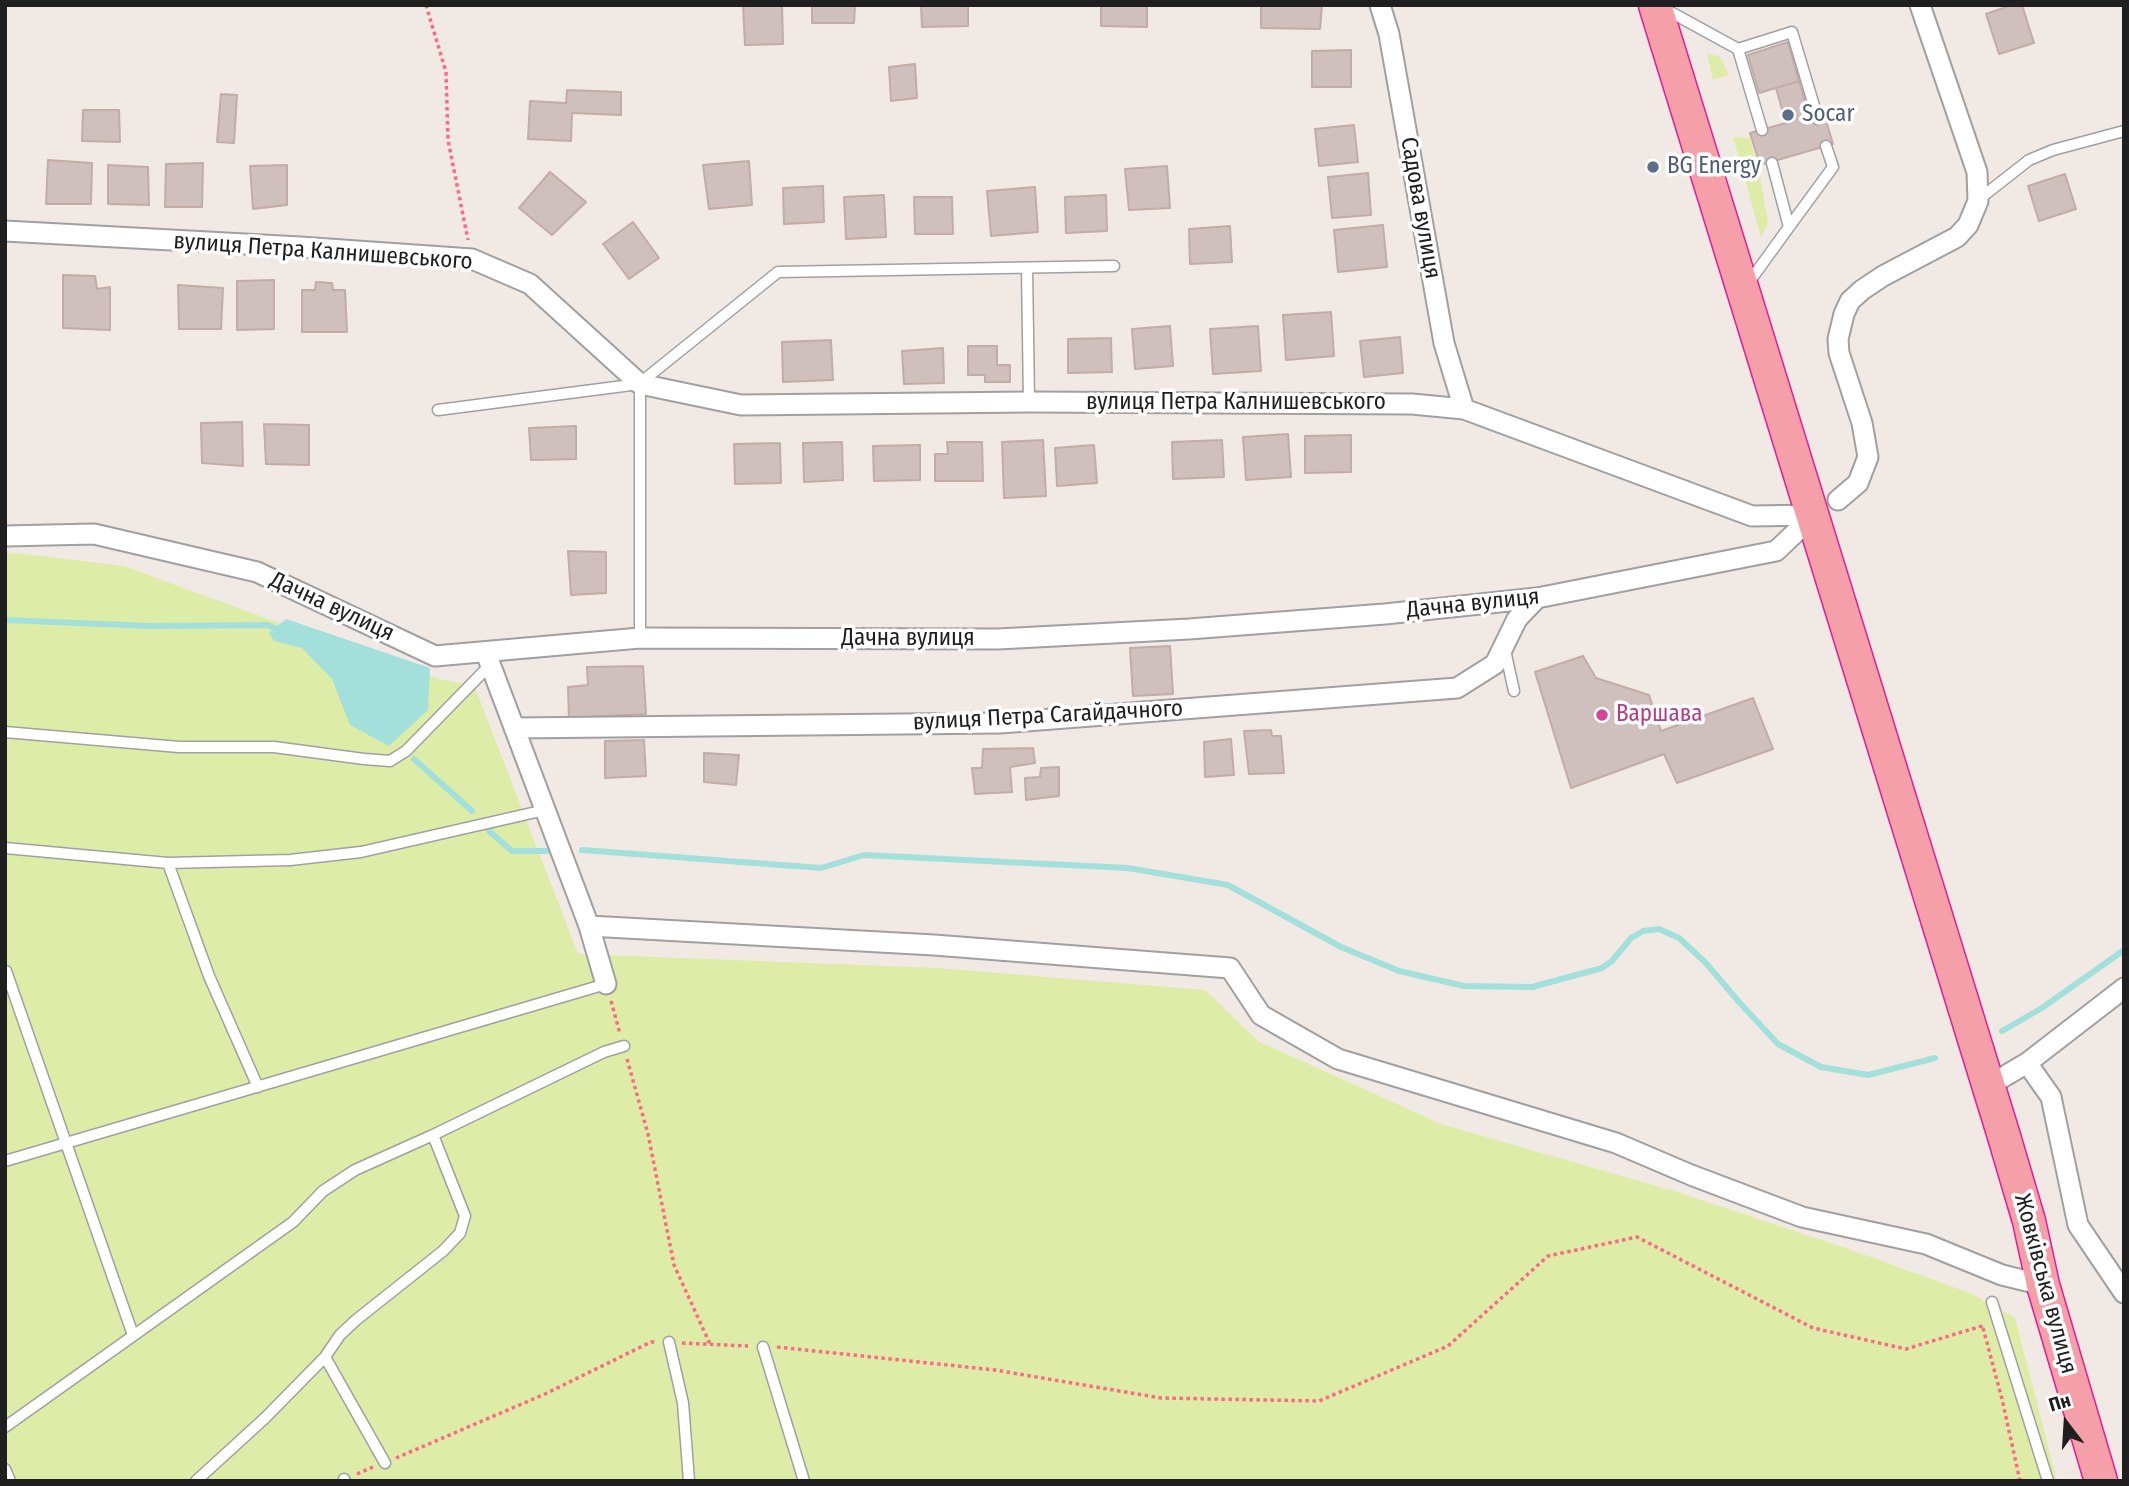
<!DOCTYPE html>
<meta charset="utf-8">
<style>
body{margin:0}
#map{position:relative;width:2129px;height:1486px;overflow:hidden;background:#f0e9e4;font-family:"Fira Sans Condensed",sans-serif}
canvas{display:block}
.frame{position:absolute;inset:0;border:7px solid #1f1f1f;pointer-events:none}
.north{position:absolute;left:2031px;top:1388px;width:70px;height:70px;-webkit-text-stroke:5px #fff;paint-order:stroke;rotate:343deg;font-size:19px;font-weight:700;line-height:28px;text-align:center;color:#1f1f1f}
.north::after{content:'';display:block;margin:auto;width:24px;height:32px;background:#1f1f1f;clip-path:polygon(50% 0,100% 100%,50% 72%,0 100%)}
</style>
<div id="map">
<canvas width="2129" height="1486"></canvas>
<div class="frame"></div>
<div class="north">Пн</div>
</div>
<script>
const ctx = document.querySelector('canvas').getContext('2d');
ctx.lineJoin = 'round';
function fill(path, color) {
  ctx.fillStyle = color;
  ctx.fill(path, 'evenodd');
}
function shape(rows) {
  const path = new Path2D();
  for (const r of rows) {
    path.moveTo(r[0], r[1]);
    for (let i = 2; i < r.length; i += 2) path.lineTo(r[i], r[i + 1]);
  }
  return path;
}
function stroke(path, color, width, dash) {
  ctx.strokeStyle = color;
  ctx.lineWidth = width;
  ctx.lineCap = dash ? 'butt' : 'round';
  ctx.setLineDash(dash || []);
  ctx.stroke(path);
}
function write(font, color, halo, rows, align = 'center') {
  ctx.font = font + ' "Fira Sans Condensed",sans-serif';
  ctx.lineWidth = 7;
  ctx.setLineDash([]);
  ctx.textBaseline = 'middle';
  ctx.strokeStyle = halo;
  ctx.fillStyle = color;
  for (const [text, x, y, turn = 0] of rows) {
    ctx.save();
    ctx.translate(x, y);
    ctx.rotate((+turn || 0) * Math.PI / 180);
    ctx.textAlign = isNaN(turn) ? turn : align;
    if (halo) ctx.strokeText(text, 0, 0);
    ctx.fillText(text, 0, 0);
    ctx.restore();
  }
}
fill(shape([
 [1707,53,1720,57,1729,75,1713,80],
 [1733,137,1750,138,1760,175,1768,223,1761,237],
 [16,553,124,566,371,657,443,680,474,685,578,954,938,968,1205,990,1258,1041,1441,1124,1677,1192,1846,1248,1972,1294,2015,1318,2057,1481,5,1481,5,554]
]), '#ddeda8');
fill(shape([
 [286,619,430,668,428,710,389,746,350,725,332,679,302,648,274,641,269,633]
]), '#a3e0dc');
stroke(shape([
 [5,620,151,626,267,625,282,631],
 [414,759,472,811],
 [489,831,512,851,554,851],
 [582,850,821,868,864,855,1128,868,1228,885,1341,947,1399,971,1464,986,1532,987,1602,968,1612,961,1631,938,1643,931,1659,929,1679,938,1705,962,1739,1002,1778,1044,1821,1067,1868,1075,1935,1058],
 [2002,1031,2042,1008,2124,950]
]), '#a3e0dc', 6);
const building = shape([
 [743,5,782,5,783,44,745,45,743,5],
 [812,5,855,5,854,23,812,23,812,5],
 [921,5,968,5,968,26,922,27,921,5],
 [1101,5,1147,5,1147,27,1101,26,1101,5],
 [1261,5,1322,5,1320,29,1261,28,1261,5],
 [2012,5,2022,5,2034,43,1999,54,1986,14,2012,5],
 [1788,42,1799,81,1759,93,1748,55,1788,42],
 [1351,50,1351,87,1312,87,1312,51,1351,50],
 [915,64,917,98,891,101,889,67,915,64],
 [1799,81,1811,121,1825,117,1833,144,1760,165,1750,133,1786,123,1776,88,1799,81],
 [567,90,621,92,621,115,572,113,571,141,528,139,530,101,566,103,567,90],
 [221,94,237,95,234,143,217,142,221,94],
 [83,110,119,110,120,142,82,141,83,110],
 [1354,125,1358,162,1319,166,1315,129,1354,125],
 [48,160,92,163,91,204,46,204,48,160],
 [749,161,752,205,709,209,703,165,749,161],
 [203,163,202,207,165,207,166,164,203,163],
 [108,165,148,167,149,205,108,204,108,165],
 [287,165,287,205,253,209,250,166,287,165],
 [1167,166,1170,208,1129,210,1125,169,1167,166],
 [550,172,586,202,552,235,519,208,550,172],
 [1368,173,1371,215,1332,218,1328,177,1368,173],
 [2065,174,2076,209,2039,221,2028,186,2065,174],
 [823,186,824,222,784,224,783,188,823,186],
 [1035,187,1038,232,991,236,987,191,1035,187],
 [884,195,886,237,846,239,844,197,884,195],
 [1106,195,1107,231,1066,233,1065,197,1106,195],
 [914,197,952,197,953,234,915,234,914,197],
 [633,222,659,258,629,279,603,244,633,222],
 [1383,225,1387,267,1338,272,1334,230,1383,225],
 [1230,226,1232,262,1190,264,1189,229,1230,226],
 [63,275,95,276,97,289,110,287,110,330,63,328,63,275],
 [274,280,274,329,237,330,237,281,274,280],
 [316,282,332,283,333,290,345,290,347,332,302,332,302,290,315,290,316,282],
 [178,285,223,288,221,329,179,329,178,285],
 [1331,312,1334,356,1286,360,1283,315,1331,312],
 [1170,326,1173,366,1135,369,1132,329,1170,326],
 [1258,326,1261,371,1213,374,1210,329,1258,326],
 [1400,337,1403,373,1364,377,1360,341,1400,337],
 [1111,338,1112,372,1068,373,1068,339,1111,338],
 [831,340,833,380,783,382,782,342,831,340],
 [968,346,997,346,997,365,1010,365,1010,382,985,382,985,375,968,375,968,346],
 [943,348,944,383,904,384,902,351,943,348],
 [242,422,243,466,202,463,201,423,242,422],
 [264,424,309,425,309,465,266,464,264,424],
 [576,426,576,459,531,460,529,428,576,426],
 [1288,434,1291,477,1246,480,1243,437,1288,434],
 [1351,435,1351,472,1305,473,1305,436,1351,435],
 [1043,440,1046,496,1004,498,1002,442,1043,440],
 [1222,440,1224,477,1173,479,1172,442,1222,440],
 [842,442,843,480,804,482,803,443,842,442],
 [947,442,982,442,983,481,935,481,935,454,948,454,947,442],
 [780,443,781,483,735,484,734,444,780,443],
 [920,445,920,480,874,481,873,446,920,445],
 [1094,445,1097,483,1057,486,1055,448,1094,445],
 [568,551,606,552,606,593,571,595,568,551],
 [1170,646,1173,694,1133,696,1130,648,1170,646],
 [1583,656,1596,678,1649,695,1661,731,1753,698,1773,749,1677,783,1664,754,1571,788,1535,672,1583,656],
 [643,666,646,714,569,718,568,687,588,685,587,667,643,666],
 [1271,730,1272,736,1281,736,1284,773,1249,774,1244,731,1271,730],
 [1231,739,1234,775,1205,777,1204,742,1231,739],
 [644,740,646,776,605,778,605,741,644,740],
 [1033,748,1035,763,1010,767,1012,792,975,794,972,768,982,768,983,749,1033,748],
 [704,753,739,755,736,785,704,782,704,753],
 [1059,767,1059,796,1026,800,1025,778,1040,777,1041,768,1059,767]
]);
fill(building, '#d0c0bd');
stroke(building, '#c3aba6', 2);
const service = shape([
 [1665,9,1738,49,1762,130],
 [1738,49,1792,32,1818,119],
 [1978,200,2029,160,2053,150,2124,131],
 [1789,227,1833,167,1826,146],
 [1027,268,1029,402],
 [1747,285,1789,227,1772,163],
 [640,383,778,272,1114,266],
 [640,384,640,638],
 [438,410,639,384],
 [1505,650,1514,691],
 [5,732,179,747,274,747,364,759,390,761,406,751,490,665],
 [5,848,168,863,290,860,361,852,545,810],
 [168,863,209,976,258,1087],
 [6,971,133,1335],
 [5,1161,606,984],
 [1992,1302,2048,1481],
 [669,1342,683,1403,689,1481],
 [763,1347,804,1481],
 [325,1357,385,1463],
 [5,1427,293,1222,323,1191,355,1170,433,1135,604,1052,624,1046],
 [5,1469,10,1481],
 [344,1479,345,1481],
 [196,1481,265,1418,325,1357,340,1335,356,1320,443,1251,460,1233,465,1216,463,1211,433,1135]
]);
const minor = shape([
 [1380,5,1389,34,1444,343,1464,409],
 [5,231,300,247,472,259,530,284,640,384,741,405,1029,402,1412,404,1464,409,1752,516,1814,515],
 [1838,500,1858,483,1868,457,1862,423,1839,353,1838,339,1844,314,1850,301,1862,290,1883,276,1957,237,1968,225,1978,201,1977,172,1920,5],
 [5,536,94,534,257,572,435,656,640,638,998,639,1189,629,1385,614,1537,598,1776,551,1814,515],
 [486,653,589,926,606,984],
 [514,728,1000,723,1457,688,1495,664,1517,619,1537,598],
 [589,926,934,945,1230,968,1261,1015,1338,1059,1616,1143,1691,1175,1802,1217,1926,1244,2002,1275,2043,1285],
 [2027,1063,2051,1097,2078,1225,2124,1293],
 [1988,1086,2027,1063,2124,988]
]);
const trunk = shape([
 [1655,5,2003,1133,2029,1221,2043,1285,2101,1481]
]);
stroke(service, '#a0a0a0', 13);
stroke(minor, '#a0a0a0', 23);
stroke(trunk, '#e41c99', 35);
stroke(shape([
 [426,5,446,72,448,140,468,240],
 [611,1001,620,1034],
 [627,1059,648,1134,674,1265,710,1344],
 [1983,1328,2002,1399,2020,1481],
 [682,1343,748,1346],
 [777,1347,995,1370,1161,1398,1319,1401,1448,1346,1548,1256,1637,1237,1813,1328,1906,1349,1982,1326,1983,1324],
 [396,1458,545,1394,651,1342,657,1342],
 [357,1474,373,1467]
]), '#ff6782', 3.5, [3.5, 3.5]);
stroke(service, '#fff', 10);
stroke(minor, '#fff', 19);
stroke(trunk, '#f5a0a9', 32);
for (const [x, y, r, color] of [
 [1788,115,7,"#5c6f8a"],
 [1653,167,7,"#5c6f8a"],
 [1602,715,7,"#d1479c"]
]) {
  const dot = new Path2D();
  dot.arc(x, y, r, 0, 2 * Math.PI);
  ctx.fillStyle = color;
  ctx.fill(dot);
  stroke(dot, '#fff', 2.5);
}
write('23px', '#4e5e75', '#fff', [
 ["Socar",1802,115],
 ["BG Energy",1667,167]
], 'left');
write('23px', '#1f1f1f', '#fff', [
 ["Садова вулиця",1420,208,80],
 ["вулиця Петра Калнишевського",323,252,4],
 ["вулиця Петра Калнишевського",1236,403],
 ["Дачна вулиця",1473,604,-6],
 ["Дачна вулиця",332,607,25],
 ["Дачна вулиця",908,639],
 ["вулиця Петра Сагайдачного",1048,716,-3],
 ["Жовківська вулиця",2045,1284,75]
]);
write('23px', '#b23c85', '#fff', [
 ["Варшава",1616,715]
], 'left');
</script>
